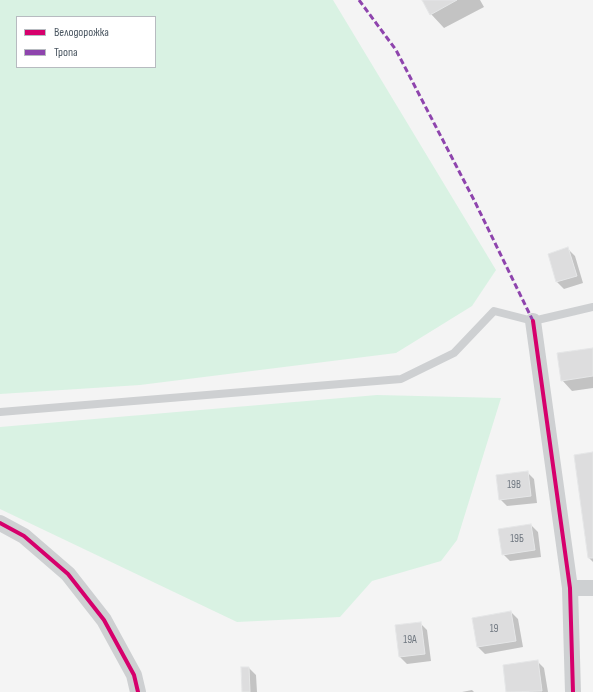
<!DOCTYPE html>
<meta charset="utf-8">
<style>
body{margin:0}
#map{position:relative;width:593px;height:692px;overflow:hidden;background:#f4f4f4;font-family:"Sofia Sans Condensed",sans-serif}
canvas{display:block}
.legend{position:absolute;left:16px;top:16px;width:140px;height:52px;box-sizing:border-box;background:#fff;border:1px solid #b7bbc0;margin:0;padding:5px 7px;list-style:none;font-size:12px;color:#4a5661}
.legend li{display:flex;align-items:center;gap:8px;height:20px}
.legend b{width:20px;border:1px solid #b7bbc0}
</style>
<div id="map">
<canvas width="593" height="692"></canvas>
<ul class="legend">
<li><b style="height:5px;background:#d6006c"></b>Велодорожка</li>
<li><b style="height:5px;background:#8e44ad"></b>Тропа</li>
</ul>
</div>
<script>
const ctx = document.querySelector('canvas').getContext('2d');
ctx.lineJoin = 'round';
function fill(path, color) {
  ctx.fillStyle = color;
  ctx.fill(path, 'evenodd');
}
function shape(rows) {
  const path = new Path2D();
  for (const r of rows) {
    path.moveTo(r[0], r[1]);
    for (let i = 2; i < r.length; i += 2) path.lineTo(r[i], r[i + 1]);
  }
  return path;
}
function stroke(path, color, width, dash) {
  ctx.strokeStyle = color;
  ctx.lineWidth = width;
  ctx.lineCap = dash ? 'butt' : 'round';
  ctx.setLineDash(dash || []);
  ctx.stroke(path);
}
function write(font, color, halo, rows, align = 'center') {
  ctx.font = font + ' "Sofia Sans Condensed",sans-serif';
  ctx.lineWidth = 4;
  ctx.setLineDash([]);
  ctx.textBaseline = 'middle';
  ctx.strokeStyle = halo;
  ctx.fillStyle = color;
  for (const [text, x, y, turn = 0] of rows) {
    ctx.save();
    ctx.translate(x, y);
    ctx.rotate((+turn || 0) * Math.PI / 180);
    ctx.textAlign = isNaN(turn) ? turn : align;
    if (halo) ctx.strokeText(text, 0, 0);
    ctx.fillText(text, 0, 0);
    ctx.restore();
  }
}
fill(shape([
 [0,0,333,0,496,270,472,306,396,353,140,385,0,394],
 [17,17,155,17,155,67,17,67],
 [377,395,501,398,457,540,441,561,372,581,340,617,237,622,0,509,0,427]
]), '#d9f2e3');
fill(shape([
 [423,0,480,0,484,7,444,28,431,14],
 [568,249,575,256,583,283,564,289,557,282,549,254],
 [593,349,593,388,572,391,562,380],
 [593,453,593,562,589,558],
 [527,472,534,479,537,503,507,506,500,499],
 [531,525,538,532,541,557,510,561,503,554],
 [511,612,518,619,523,647,485,654,478,647,473,619],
 [420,623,427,630,431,661,407,664,400,657],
 [537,661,544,668,548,692,507,692,504,666],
 [249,668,256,675,257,692,243,692],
 [472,690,474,692,462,692]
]), '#0003');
const building = shape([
 [422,0,457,0,430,15,422,0],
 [568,247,577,276,556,282,548,254,568,247],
 [593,348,593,376,561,381,557,353,593,348],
 [593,452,593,558,588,558,574,455,593,452],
 [528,471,531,496,499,500,496,475,528,471],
 [531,524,535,550,502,555,498,529,531,524],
 [511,611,516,641,477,647,472,618,511,611],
 [421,622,425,654,399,657,395,625,421,622],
 [538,660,542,691,506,692,503,665,538,660],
 [241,667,249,667,250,692,242,692,241,667]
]);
fill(building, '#ddddde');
stroke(building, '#e5e6e7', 1);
stroke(shape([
 [0,412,401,379,454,353,494,311,533,321,593,307]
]), '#ced0d2', 8);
stroke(shape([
 [533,321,570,588,573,692],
 [0,523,24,536,68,574,104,620,134,675,138,692],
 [570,588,593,588]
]), '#ced0d2', 16);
stroke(shape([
 [359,0,396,50,475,202,533,321]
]), '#8e44ad', 3, [6, 3]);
stroke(shape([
 [533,321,570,588,573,692],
 [0,523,24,536,68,574,104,620,134,675,138,692]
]), '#d6006c', 4);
write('11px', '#707881', null, [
 ["19В",514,485],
 ["19Б",517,539],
 ["19",494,629],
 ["19А",410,640]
]);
</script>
